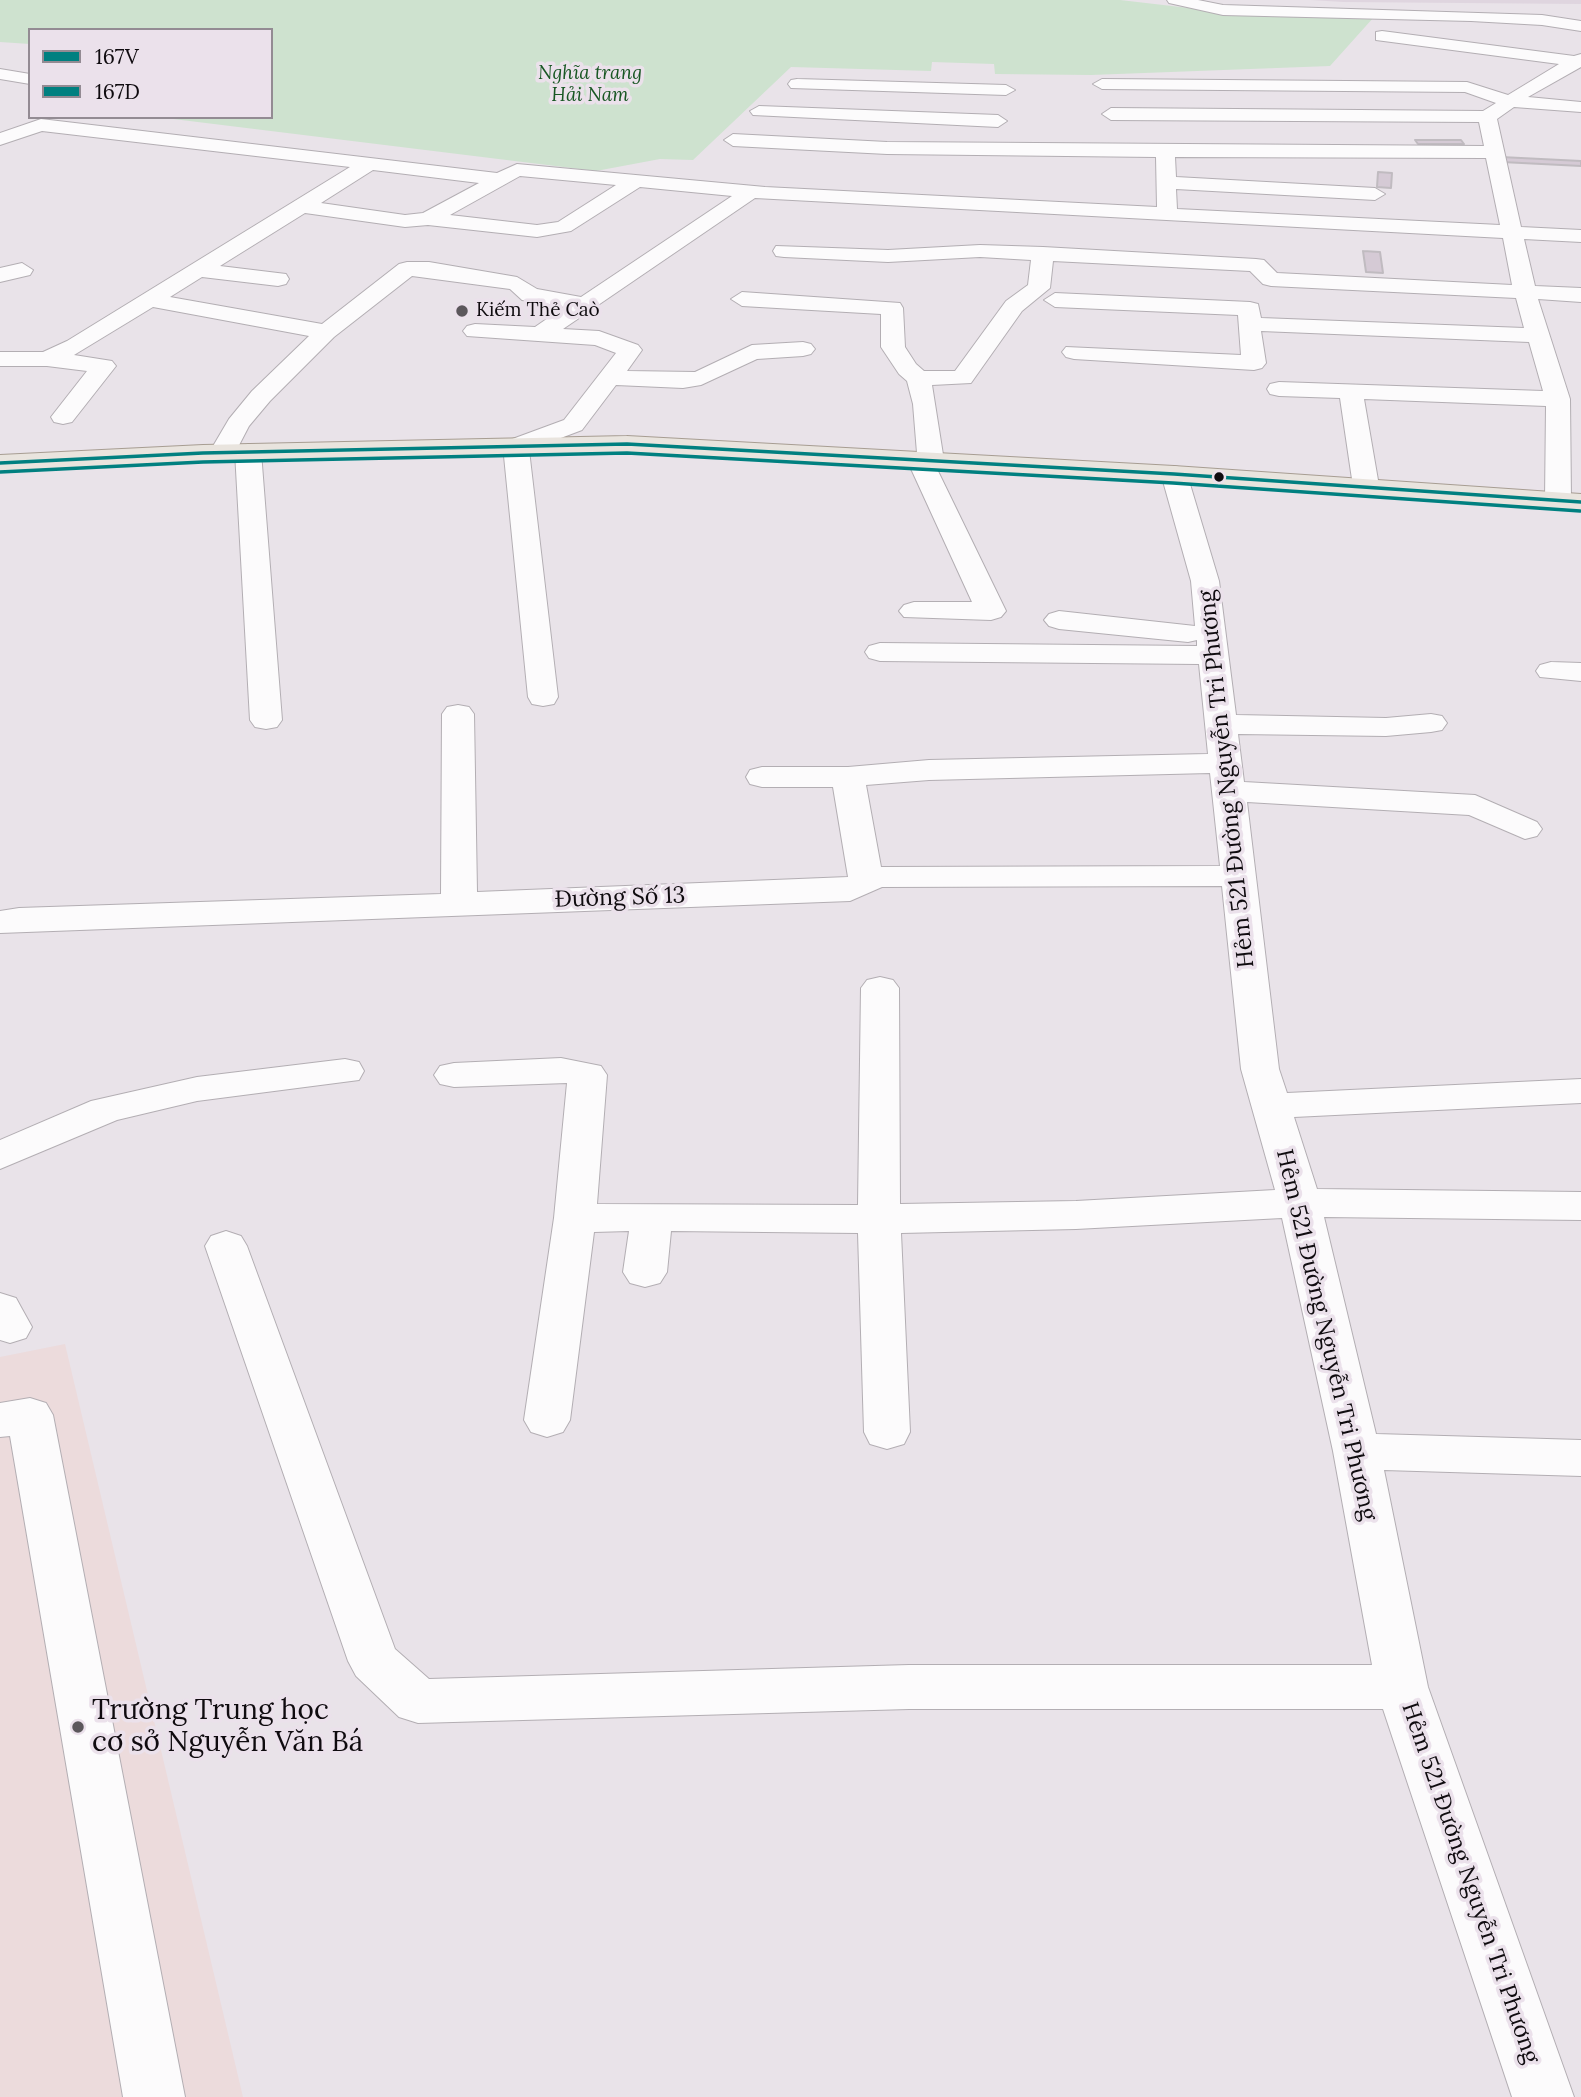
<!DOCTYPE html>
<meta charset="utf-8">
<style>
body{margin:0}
#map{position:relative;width:1581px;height:2097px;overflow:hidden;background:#e9e3e9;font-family:Lora,serif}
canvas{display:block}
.legend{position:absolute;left:28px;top:28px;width:245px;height:91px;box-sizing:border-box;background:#ebe1eb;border:2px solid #938b93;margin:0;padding:9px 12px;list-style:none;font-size:21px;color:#0f0b0f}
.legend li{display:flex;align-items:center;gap:14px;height:35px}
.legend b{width:35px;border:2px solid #938b93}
</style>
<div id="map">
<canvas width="1581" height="2097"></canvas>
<ul class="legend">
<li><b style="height:9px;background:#008080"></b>167V</li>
<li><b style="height:9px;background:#008080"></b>167D</li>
</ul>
</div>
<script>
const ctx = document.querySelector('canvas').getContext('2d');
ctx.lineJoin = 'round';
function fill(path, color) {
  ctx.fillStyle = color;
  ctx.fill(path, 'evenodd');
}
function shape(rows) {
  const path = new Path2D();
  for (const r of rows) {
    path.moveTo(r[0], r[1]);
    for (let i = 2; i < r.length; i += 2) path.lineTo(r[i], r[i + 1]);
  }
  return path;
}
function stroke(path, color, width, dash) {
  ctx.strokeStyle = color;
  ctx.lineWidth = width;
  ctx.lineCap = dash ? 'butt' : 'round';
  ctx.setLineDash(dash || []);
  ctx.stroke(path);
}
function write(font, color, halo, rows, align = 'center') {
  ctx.font = font + ' Lora,serif';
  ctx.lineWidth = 7;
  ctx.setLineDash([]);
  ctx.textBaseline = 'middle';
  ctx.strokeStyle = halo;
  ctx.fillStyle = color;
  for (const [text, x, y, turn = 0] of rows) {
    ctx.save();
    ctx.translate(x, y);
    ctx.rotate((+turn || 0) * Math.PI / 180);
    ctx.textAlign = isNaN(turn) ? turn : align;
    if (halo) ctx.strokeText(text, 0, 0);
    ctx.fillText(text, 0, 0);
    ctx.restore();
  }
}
fill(shape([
 [1311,0,1581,0,1581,4,1343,2]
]), '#dfd5df');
fill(shape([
 [65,1344,243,2097,0,2097,0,1357]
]), '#ecdbdc');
fill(shape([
 [0,0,1120,0,1215,11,1374,17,1330,66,1091,75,995,74,994,64,932,62,931,71,791,67,693,160,660,159,596,171,157,117,271,117,271,30,30,30,30,44,0,42]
]), '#cee2cf');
const building = shape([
 [1415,140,1461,140,1464,144,1418,144,1415,140],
 [1501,157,1581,161,1581,166,1502,162,1501,157],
 [1378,172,1392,173,1391,188,1377,187,1378,172],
 [1363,251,1380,252,1383,273,1366,272,1363,251]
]);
fill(building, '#d5cad5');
stroke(building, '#c0bbc0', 2);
const minor = shape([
 [1167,0,1198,0,1223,5,1542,15,1581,21,1581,31,1542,25,1471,21,1223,15,1169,3,1167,0],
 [1382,31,1574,56,1581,54,1581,67,1528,97,1581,102,1581,112,1514,107,1497,119,1521,227,1581,230,1581,242,1524,239,1535,286,1581,288,1581,302,1538,299,1570,399,1571,500,1567,506,1558,508,1549,506,1545,500,1546,406,1364,399,1379,486,1375,492,1366,494,1357,492,1353,486,1340,398,1279,396,1270,394,1267,389,1270,384,1279,382,1543,391,1529,342,1261,331,1266,363,1262,368,1254,370,1074,359,1066,357,1062,352,1066,347,1241,355,1238,315,1055,307,1044,300,1055,293,1250,302,1258,304,1261,318,1524,328,1516,298,1271,286,1263,284,1250,271,1053,261,1050,288,1022,311,971,383,932,385,944,461,936,467,1006,611,1001,617,991,620,904,617,899,611,904,605,914,602,972,602,907,460,917,453,913,404,907,381,899,374,881,347,881,314,742,306,731,299,742,292,900,303,903,308,905,347,916,364,924,371,955,371,1006,301,1028,285,1031,260,980,257,888,262,784,257,776,256,773,251,776,246,888,250,980,245,1043,247,1256,259,1264,260,1277,273,1512,285,1503,238,755,198,563,329,599,331,638,345,642,350,627,371,695,372,752,345,803,342,811,344,815,349,811,354,803,356,757,359,701,385,683,388,616,385,582,430,529,450,558,697,554,704,543,706,532,704,528,697,503,446,507,441,564,420,616,353,595,345,467,336,463,331,467,326,475,324,535,327,564,307,522,300,510,289,412,276,334,337,270,401,249,426,236,451,248,444,257,447,261,452,282,720,277,727,266,729,255,727,250,720,235,452,231,458,222,461,213,458,209,453,229,419,252,391,309,336,153,307,74,355,112,361,116,366,72,422,63,424,54,422,51,417,87,371,47,366,0,366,0,352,43,352,67,341,350,167,42,131,0,145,0,133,41,119,497,173,517,164,765,187,1157,207,1156,157,887,154,733,146,724,140,733,134,887,142,1484,146,1479,122,1111,120,1102,114,1111,108,1483,111,1496,103,1465,92,1102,89,1093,84,1102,79,1467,82,1508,95,1559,64,1376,40,1376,32,1382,31],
 [1175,157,1486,158,1500,225,1177,209,1176,189,1375,200,1385,194,1375,188,1176,177,1175,157],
 [373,170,479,183,423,213,405,215,321,203,373,170],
 [520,176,616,185,558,222,537,225,450,215,520,176],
 [640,187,732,196,581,297,537,289,517,277,429,262,407,262,399,264,322,324,170,297,202,277,278,286,286,284,289,279,286,274,220,266,305,213,405,227,428,225,537,237,571,231,640,187],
 [0,69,30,74,30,84,0,79,0,69],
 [797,79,1006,85,1015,90,1006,95,791,88,788,84,791,80,797,79],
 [759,106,998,115,1007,121,998,127,753,115,750,111,759,106],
 [22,263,33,270,30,275,0,282,0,268,22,263],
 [1174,466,1183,468,1187,474,1219,581,1236,715,1386,718,1431,714,1442,716,1447,723,1442,730,1431,732,1386,736,1238,734,1244,782,1475,795,1537,822,1542,829,1537,836,1525,839,1469,815,1247,802,1279,1069,1287,1093,1581,1079,1581,1103,1294,1117,1317,1189,1581,1192,1581,1220,1324,1217,1376,1434,1581,1440,1581,1476,1384,1470,1428,1687,1574,2097,1512,2097,1383,1709,909,1709,418,1723,399,1717,356,1676,348,1661,205,1246,211,1236,226,1231,241,1236,247,1246,395,1649,429,1679,909,1665,1372,1665,1333,1451,1282,1218,1076,1229,901,1233,910,1432,904,1444,887,1449,870,1444,864,1432,858,1233,671,1231,667,1272,660,1283,645,1287,630,1283,623,1272,629,1231,594,1232,570,1420,563,1432,547,1437,531,1432,524,1420,554,1218,567,1083,454,1087,440,1084,434,1075,440,1066,454,1063,561,1058,601,1066,607,1075,597,1204,858,1205,861,988,867,980,880,977,893,980,899,988,900,1204,1076,1201,1275,1190,1241,1069,1222,886,882,887,850,901,0,933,0,911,19,908,441,894,442,714,447,707,458,705,469,707,474,714,477,892,848,877,833,787,762,787,750,784,746,777,750,770,762,767,848,767,929,760,1208,754,1199,664,880,661,869,658,865,652,869,646,880,643,1197,646,1197,640,1188,642,1059,629,1049,626,1044,620,1049,614,1059,611,1195,626,1191,581,1161,474,1165,468,1174,466],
 [1210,773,1220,866,881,867,866,785,929,780,1210,773],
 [1551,662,1581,663,1581,681,1540,677,1536,671,1540,665,1551,662],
 [345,1059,359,1062,364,1071,359,1080,197,1101,117,1120,0,1169,0,1140,91,1101,197,1077,345,1059],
 [0,1293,16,1298,22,1309,32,1327,26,1338,10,1343,0,1340,0,1293],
 [30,1398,46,1403,53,1415,185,2097,123,2097,10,1436,0,1437,0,1403,30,1398]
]);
const major = shape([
 [627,436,1174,466,1581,494,1581,510,1174,482,627,452,203,461,0,471,0,455,203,445,627,436]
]);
stroke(minor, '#b3aeb3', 2);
stroke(major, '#a79d92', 2);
fill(minor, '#fcfbfc');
fill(major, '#e9e4de');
stroke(shape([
 [0,463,203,453,627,444,1174,474,1581,502]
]), '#008080', 3.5);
stroke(shape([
 [0,472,203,462,627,453,1173,483,1580,511]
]), '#008080', 3.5);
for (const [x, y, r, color] of [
 [462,311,7,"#5b575b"],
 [1219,477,6,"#0f0b0f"],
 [78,1727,7,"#5b575b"]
]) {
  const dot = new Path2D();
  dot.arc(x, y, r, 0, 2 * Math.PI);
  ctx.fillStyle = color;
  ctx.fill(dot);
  stroke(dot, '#ebe1eb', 2.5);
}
write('italic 19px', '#185723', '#ebe1eb', [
 ["Nghĩa trang",590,74],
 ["Hải Nam",590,96]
]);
write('19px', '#0f0b0f', '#ebe1eb', [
 ["Kiếm Thẻ Caò",476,311]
], 'left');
write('23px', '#0f0b0f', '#ebe1eb', [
 ["Hẻm 521 Đường Nguyễn Tri Phương",1227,779,-96],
 ["Đường Số 13",620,898,-2],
 ["Hẻm 521 Đường Nguyễn Tri Phương",1326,1335,77],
 ["Hẻm 521 Đường Nguyễn Tri Phương",1470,1883,71]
]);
write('28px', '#0f0b0f', '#ebe1eb', [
 ["Trường Trung học",92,1711],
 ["cơ sở Nguyễn Văn Bá",92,1743]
], 'left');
</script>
